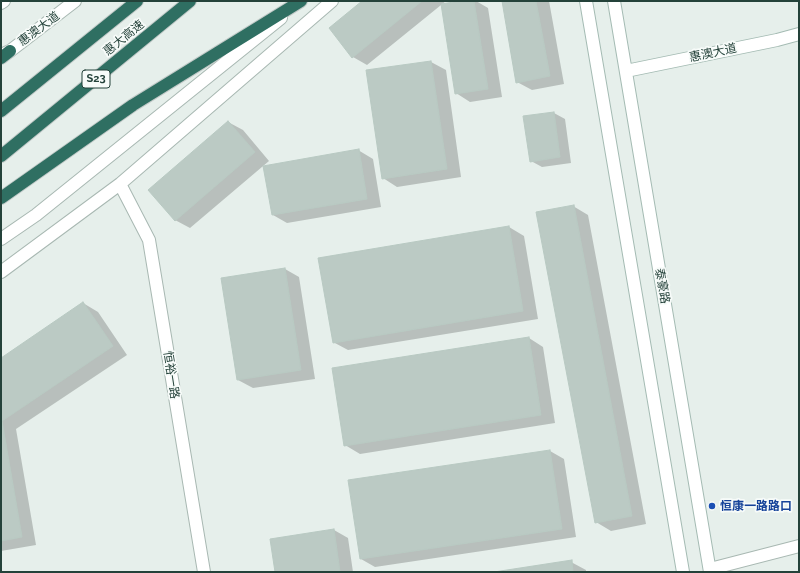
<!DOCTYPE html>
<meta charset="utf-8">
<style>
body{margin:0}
#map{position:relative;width:800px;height:573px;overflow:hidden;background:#e6efeb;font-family:Raleway,sans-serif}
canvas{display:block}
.frame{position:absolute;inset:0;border:2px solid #24423a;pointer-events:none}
</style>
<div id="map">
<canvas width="800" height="573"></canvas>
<div class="frame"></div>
</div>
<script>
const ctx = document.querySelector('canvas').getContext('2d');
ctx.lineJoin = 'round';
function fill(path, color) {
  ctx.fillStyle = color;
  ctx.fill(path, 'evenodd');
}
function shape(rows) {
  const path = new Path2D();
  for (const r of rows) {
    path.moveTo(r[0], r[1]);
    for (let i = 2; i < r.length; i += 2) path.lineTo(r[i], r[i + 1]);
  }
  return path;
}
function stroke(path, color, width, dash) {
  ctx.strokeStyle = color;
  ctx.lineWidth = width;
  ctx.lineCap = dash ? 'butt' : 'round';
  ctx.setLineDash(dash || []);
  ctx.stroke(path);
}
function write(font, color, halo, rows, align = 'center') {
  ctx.font = font + ' Raleway,"Noto Sans SC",sans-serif';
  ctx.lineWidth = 3.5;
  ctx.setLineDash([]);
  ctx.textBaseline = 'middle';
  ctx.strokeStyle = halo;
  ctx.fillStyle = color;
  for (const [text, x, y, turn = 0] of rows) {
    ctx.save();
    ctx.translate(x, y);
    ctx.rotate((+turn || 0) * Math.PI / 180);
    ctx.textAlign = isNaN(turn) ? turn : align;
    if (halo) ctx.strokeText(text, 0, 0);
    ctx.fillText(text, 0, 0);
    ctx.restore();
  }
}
fill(shape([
 [363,1,446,1,367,65,353,57],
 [467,1,476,1,488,8,502,97,470,102,456,93],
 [503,1,549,1,564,84,532,90,517,82],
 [431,62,446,70,461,177,397,187,383,178],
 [554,113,565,119,571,163,542,167,531,161],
 [228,122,243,130,269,161,190,228,175,220],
 [358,150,373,159,381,207,287,223,273,215],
 [573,206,588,215,646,524,611,531,596,522],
 [509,227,524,236,538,319,348,350,333,342,320,258],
 [285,269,299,277,315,379,253,388,238,380],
 [83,303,98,312,127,355,16,429,36,545,1,551,1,359],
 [529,338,543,347,555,423,360,454,345,445],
 [550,451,564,459,576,537,375,567,361,559],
 [334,530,348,538,353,572,276,572],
 [571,562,586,570,586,572,501,572]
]), '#0003');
const building = shape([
 [362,1,422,1,352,58,329,28,362,1],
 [460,1,474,1,488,89,455,94,441,4,460,1],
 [502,1,536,1,550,76,516,83,502,1],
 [431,61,447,169,382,179,366,70,431,61],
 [554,112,560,157,530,162,523,116,554,112],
 [228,121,255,152,175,221,148,190,228,121],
 [359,149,367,199,272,215,263,166,359,149],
 [574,205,632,516,595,523,536,212,574,205],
 [509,226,523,311,333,343,318,258,509,226],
 [285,268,301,370,237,380,221,278,285,268],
 [83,302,113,346,2,421,22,537,1,541,1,358,83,302],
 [529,337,541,415,344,446,332,368,529,337],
 [550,450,562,529,360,559,348,480,550,450],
 [334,529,340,572,275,572,270,539,334,529],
 [572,560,573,572,494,572,572,560]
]);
fill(building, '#bbcac4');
stroke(building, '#b8c9c2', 1);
const minor = shape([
 [120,184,149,240,204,572],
 [1,272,120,184,332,1],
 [710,569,799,546]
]);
const tertiary = shape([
 [1,3,4,1],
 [1,55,10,51,75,1],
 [1,239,36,215,281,18]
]);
const secondary = shape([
 [586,1,683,572],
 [614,1,710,572],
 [626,71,777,40,799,34]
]);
const motorway = shape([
 [1,58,10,51],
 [1,111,137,1],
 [1,156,190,1],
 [1,198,133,105,301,1]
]);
stroke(minor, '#a8b8b2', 14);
stroke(tertiary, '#a8b8b2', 14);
stroke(secondary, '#a4bbb3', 14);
stroke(motorway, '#c2cac8', 14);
stroke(minor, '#fff', 12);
stroke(tertiary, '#fff', 12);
stroke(secondary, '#fff', 12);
stroke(motorway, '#2f6f62', 12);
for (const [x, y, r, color] of [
 [712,506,4,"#1a4fb4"]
]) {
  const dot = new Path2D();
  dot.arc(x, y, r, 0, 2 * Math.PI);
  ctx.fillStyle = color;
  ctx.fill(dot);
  stroke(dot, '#f7fbf9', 1.5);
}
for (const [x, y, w] of [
 [96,79,28]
]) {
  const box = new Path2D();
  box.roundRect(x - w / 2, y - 9, w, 18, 3);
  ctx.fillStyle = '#f7fbf9';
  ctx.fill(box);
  stroke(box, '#24423a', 1);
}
write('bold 11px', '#24423a', null, [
 ["S23",96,79]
]);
write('12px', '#24423a', '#f7fbf9', [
 ["惠澳大道",39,29,-37],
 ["惠大高速",124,38,-39],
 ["惠澳大道",713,53,-12],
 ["泰豪路",662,286,80],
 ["恒裕一路",171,375,81]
]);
write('bold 12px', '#164399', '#f7fbf9', [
 ["恒康一路路口",720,506]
], 'left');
</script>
